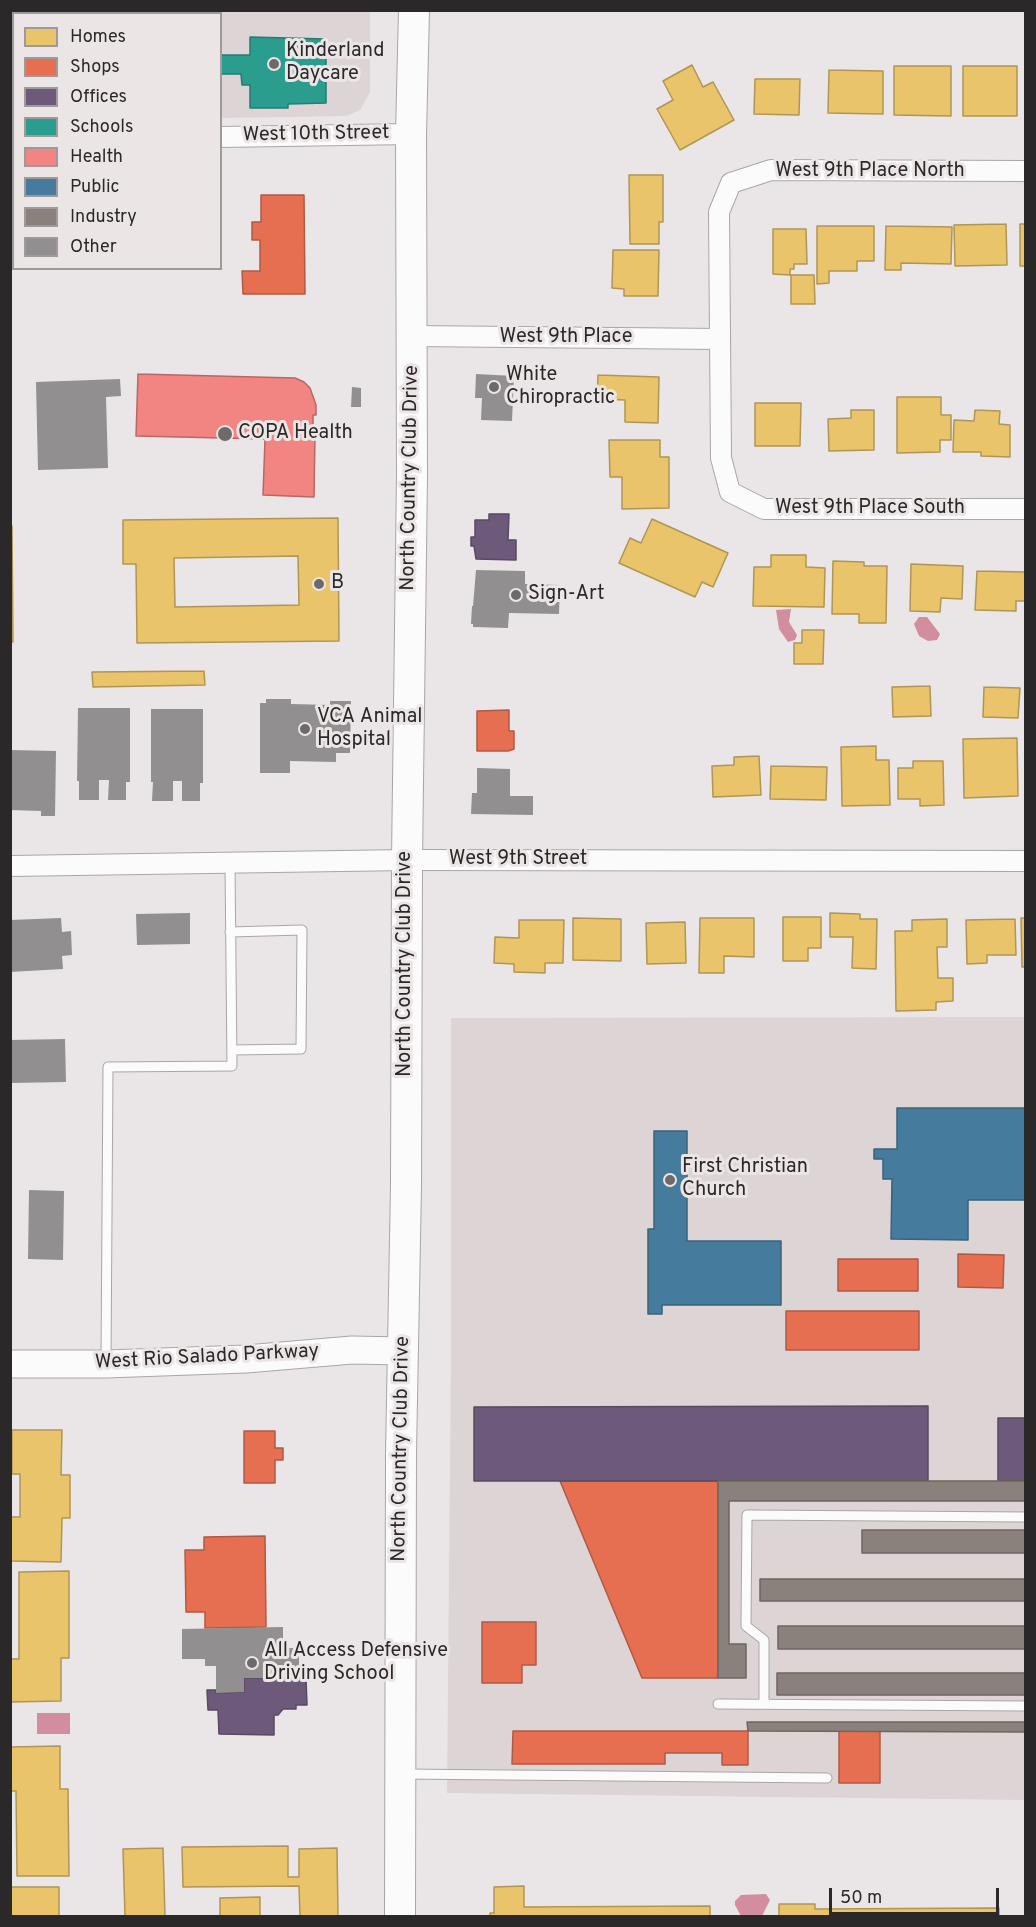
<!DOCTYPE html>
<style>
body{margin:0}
#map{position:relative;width:1036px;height:1927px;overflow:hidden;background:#eae6e7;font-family:Overpass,sans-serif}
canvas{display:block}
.frame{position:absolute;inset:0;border:12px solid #2b2829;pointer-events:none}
.legend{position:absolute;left:12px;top:12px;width:210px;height:258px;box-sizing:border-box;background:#ebe5e6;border:2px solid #9e999a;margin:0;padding:8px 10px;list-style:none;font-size:18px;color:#2b2829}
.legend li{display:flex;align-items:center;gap:12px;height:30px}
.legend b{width:30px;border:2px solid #9e999a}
.scale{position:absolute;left:829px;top:1888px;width:170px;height:27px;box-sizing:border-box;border:3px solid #2b2829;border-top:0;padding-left:8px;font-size:18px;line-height:21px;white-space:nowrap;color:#2b2829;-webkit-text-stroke:4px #ebe5e6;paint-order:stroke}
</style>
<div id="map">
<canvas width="1036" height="1927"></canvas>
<div class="frame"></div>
<ul class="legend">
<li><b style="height:16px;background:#e9c46a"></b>Homes</li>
<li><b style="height:16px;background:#e76f51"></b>Shops</li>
<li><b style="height:16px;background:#6d597a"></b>Offices</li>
<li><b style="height:16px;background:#2a9d8f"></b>Schools</li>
<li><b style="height:16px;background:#f28482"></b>Health</li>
<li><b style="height:16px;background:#457b9d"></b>Public</li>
<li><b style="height:16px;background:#8a817c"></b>Industry</li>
<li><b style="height:16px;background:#918f8f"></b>Other</li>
</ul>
<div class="scale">50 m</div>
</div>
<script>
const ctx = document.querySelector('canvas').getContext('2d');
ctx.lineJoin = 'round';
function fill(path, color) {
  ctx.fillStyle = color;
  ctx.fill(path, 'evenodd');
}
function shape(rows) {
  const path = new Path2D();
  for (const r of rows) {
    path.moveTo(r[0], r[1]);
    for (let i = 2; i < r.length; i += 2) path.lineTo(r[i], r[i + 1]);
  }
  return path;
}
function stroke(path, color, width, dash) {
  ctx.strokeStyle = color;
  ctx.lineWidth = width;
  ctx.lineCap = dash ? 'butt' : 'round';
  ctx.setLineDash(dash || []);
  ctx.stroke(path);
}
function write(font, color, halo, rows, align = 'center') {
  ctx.font = font + ' Overpass,sans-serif';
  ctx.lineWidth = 6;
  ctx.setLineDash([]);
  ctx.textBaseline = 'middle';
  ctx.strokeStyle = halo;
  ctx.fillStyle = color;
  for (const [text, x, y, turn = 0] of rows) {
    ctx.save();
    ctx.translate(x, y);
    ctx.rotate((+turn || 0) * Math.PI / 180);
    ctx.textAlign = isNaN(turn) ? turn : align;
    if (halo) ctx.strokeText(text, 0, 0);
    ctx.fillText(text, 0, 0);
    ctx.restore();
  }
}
fill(shape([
 [10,11,370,11,370,92,360,110,347,116,221,118,220,14,14,14,14,121,11,121],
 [1025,1017,1025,1800,447,1793,451,1357,451,1018]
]), '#ddd4d5');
fill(shape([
 [791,609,789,622,797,635,795,640,788,642,779,629,776,610],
 [919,617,927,617,940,634,937,640,928,641,919,636,914,624],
 [37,1713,70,1713,70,1734,37,1734],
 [766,1894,770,1900,762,1916,741,1916,735,1905,735,1901,741,1895]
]), '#d28d9f');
const homes = shape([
 [692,65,703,87,713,82,734,120,680,150,657,109,673,100,663,81,692,65],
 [894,66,951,66,951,116,894,115,894,66],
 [963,66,1017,66,1017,116,963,116,963,66],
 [829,70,883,71,883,114,828,113,829,70],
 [755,79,800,79,799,115,754,114,755,79],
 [629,175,663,175,663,222,659,222,659,244,630,244,629,175],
 [1006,224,1007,265,955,266,954,225,1006,224],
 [1020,224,1026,224,1026,266,1020,266,1020,224],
 [817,226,874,226,874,261,857,261,857,271,829,271,829,283,817,284,817,226],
 [886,226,952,227,951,264,901,263,901,270,885,270,886,226],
 [773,229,806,229,807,264,794,264,794,269,790,269,790,275,773,274,773,229],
 [613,250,659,250,658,296,624,296,624,289,612,288,613,250],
 [791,275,814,275,815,304,791,304,791,275],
 [598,375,659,377,658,423,625,422,625,400,597,399,598,375],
 [897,397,941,397,941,415,951,415,951,440,940,440,940,452,897,453,897,397],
 [755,403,801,403,800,446,755,446,755,403],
 [851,410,874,410,874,450,829,451,828,419,851,418,851,410],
 [975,410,1000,411,999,424,1010,425,1010,457,981,456,981,452,953,452,954,420,974,421,975,410],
 [609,440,660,440,660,457,669,457,669,508,622,509,622,477,610,477,609,440],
 [338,518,339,641,137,643,136,564,123,564,123,520,338,518],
 [298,556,299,605,175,607,174,558,298,556],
 [652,519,728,553,713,587,702,582,695,597,619,563,630,538,641,543,652,519],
 [10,526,12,526,13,642,10,642,10,526],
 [771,555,806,555,806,567,825,568,824,607,753,606,754,567,771,567,771,555],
 [833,561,864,562,864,566,887,566,886,623,859,623,859,614,832,614,833,561],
 [911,564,963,566,962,599,941,598,940,612,910,611,911,564],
 [977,571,1026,572,1026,601,1016,601,1016,611,975,610,977,571],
 [802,630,824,630,823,664,794,664,794,643,802,643,802,630],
 [204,671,205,685,93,687,92,672,204,671],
 [930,686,931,716,893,717,892,687,930,686],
 [984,687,1020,688,1018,718,983,717,984,687],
 [1017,738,1018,796,964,798,963,739,1017,738],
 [876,746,876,760,889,760,890,805,842,806,841,747,876,746],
 [759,756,761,795,713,797,712,766,734,765,734,757,759,756],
 [913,761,943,761,944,805,920,806,920,799,898,799,898,768,913,768,913,761],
 [771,766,827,767,826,800,770,799,771,766],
 [830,913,860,914,860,919,877,919,876,969,852,968,853,937,830,937,830,913],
 [783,917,821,917,821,948,808,948,808,961,783,961,783,917],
 [573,918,621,919,621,961,573,960,573,918],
 [700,918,754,918,754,957,724,956,724,973,699,973,700,918],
 [1021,918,1026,918,1026,967,1022,967,1021,918],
 [947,919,947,947,937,947,938,978,953,978,953,1001,936,1002,936,1010,896,1011,895,931,912,931,912,920,947,919],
 [1015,919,1016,955,987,955,987,963,967,964,966,920,1015,919],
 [519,920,564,920,563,963,545,963,545,973,514,972,514,964,494,963,495,937,519,938,519,920],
 [685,922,686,963,647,964,646,923,685,922],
 [12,1430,62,1430,61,1475,70,1475,70,1518,62,1518,61,1562,11,1561,11,1517,20,1517,20,1474,12,1474,12,1430],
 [69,1571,69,1658,61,1658,61,1701,10,1702,10,1659,19,1659,19,1572,69,1571],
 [60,1746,60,1789,68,1789,69,1876,17,1876,16,1791,10,1791,10,1747,60,1746],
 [288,1846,288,1877,299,1877,299,1849,337,1848,338,1916,300,1916,299,1886,183,1887,182,1847,288,1846],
 [163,1848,165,1916,125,1916,123,1849,163,1848],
 [524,1886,524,1907,710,1906,710,1916,490,1916,490,1913,494,1913,494,1887,524,1886],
 [10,1887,59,1887,59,1916,10,1916,10,1887],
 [260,1897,260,1916,220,1916,220,1898,260,1897],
 [779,1904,815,1904,815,1909,999,1908,999,1916,779,1916,779,1904]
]);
fill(homes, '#e9c46a');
stroke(homes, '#b09556', 1.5);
const shops = shape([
 [147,10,169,10,169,14,147,14,147,10],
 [261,195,304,195,305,294,243,294,242,271,260,271,260,240,252,240,252,222,261,222,261,195],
 [509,710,509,731,514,731,514,749,508,751,477,751,477,711,509,710],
 [958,1254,1004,1255,1003,1288,958,1287,958,1254],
 [838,1259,918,1259,918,1291,838,1291,838,1259],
 [786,1311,919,1311,919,1350,786,1350,786,1311],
 [244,1431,275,1431,275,1448,283,1448,283,1460,275,1460,275,1483,244,1483,244,1431],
 [560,1481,718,1481,718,1678,642,1678,560,1481],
 [265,1536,266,1627,205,1628,205,1612,186,1612,185,1550,204,1550,204,1537,265,1536],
 [482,1622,536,1622,536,1665,522,1665,522,1683,482,1683,482,1622],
 [513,1731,748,1731,748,1765,722,1765,722,1753,665,1753,665,1764,512,1764,513,1731],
 [839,1731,880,1731,880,1783,839,1783,839,1731]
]);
fill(shops, '#e76f51');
stroke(shops, '#af5a45', 1.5);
const offices = shape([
 [489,514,509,514,508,540,516,540,516,560,476,559,474,546,471,546,471,537,475,537,475,520,489,520,489,514],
 [928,1406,928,1481,474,1481,474,1407,928,1406],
 [998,1418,1026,1418,1026,1481,998,1481,998,1418],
 [244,1678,306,1678,307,1705,296,1705,296,1709,283,1709,278,1715,274,1715,274,1735,219,1734,218,1710,208,1710,207,1690,216,1690,216,1693,244,1692,244,1678]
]);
fill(offices, '#6d597a');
stroke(offices, '#594a62', 1.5);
const schools = shape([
 [250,37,326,39,326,103,288,104,288,108,250,108,250,85,242,85,241,74,221,74,221,55,250,55,250,37]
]);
fill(schools, '#2a9d8f');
stroke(schools, '#2a7a70', 1.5);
const health = shape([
 [138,374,295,378,304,382,310,388,316,405,316,415,313,415,313,433,315,436,314,497,263,495,265,439,136,436,138,374]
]);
fill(health, '#f28482');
stroke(health, '#b66867', 1.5);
const public = shape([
 [897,1108,1026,1108,1026,1200,968,1200,968,1240,891,1239,892,1179,883,1179,883,1159,874,1159,874,1149,897,1149,897,1108],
 [654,1131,687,1131,687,1241,781,1241,781,1305,662,1305,662,1314,648,1314,648,1229,654,1229,654,1131]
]);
fill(public, '#457b9d');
stroke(public, '#3d627a', 1.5);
const industry = shape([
 [718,1481,1026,1481,1026,1501,729,1501,729,1644,746,1644,746,1678,718,1678,718,1481],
 [862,1530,1026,1530,1026,1553,862,1553,862,1530],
 [760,1579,1026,1579,1026,1601,760,1601,760,1579],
 [778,1626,1026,1626,1026,1649,778,1649,778,1626],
 [777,1673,1026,1673,1026,1695,777,1695,777,1673],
 [747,1722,1026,1722,1026,1732,748,1731,747,1722]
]);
fill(industry, '#8a817c');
stroke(industry, '#6e6663', 1.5);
fill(shape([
 [476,374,514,376,512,421,481,420,482,398,475,398],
 [120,379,121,396,106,397,108,468,38,470,36,382],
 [352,387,361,388,361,407,351,407],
 [476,570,525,571,525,584,560,585,559,614,509,613,508,628,473,627,473,624,471,624,472,606,473,606],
 [266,699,291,699,291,704,330,705,330,701,351,701,350,753,336,753,336,762,290,761,290,773,260,773,260,703,266,703],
 [78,708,130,708,130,782,126,782,126,800,108,800,109,780,99,780,99,800,79,800,79,781,77,781],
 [151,709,203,709,203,783,200,783,200,801,182,801,182,781,173,781,173,801,152,801,153,782,151,782],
 [10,750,56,751,55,816,41,816,41,811,10,810],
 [477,768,510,769,510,796,533,796,533,815,471,814,472,793,477,793],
 [190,913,190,944,137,945,136,914],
 [61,918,62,932,71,931,72,955,62,956,63,969,10,972,10,920],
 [65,1039,66,1082,10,1083,10,1040],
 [29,1190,64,1191,63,1260,28,1259],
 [283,1627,283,1648,299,1648,299,1678,244,1678,244,1692,216,1693,216,1666,205,1666,205,1659,182,1659,182,1629]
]), '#918f8f');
const service = shape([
 [230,932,302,930,301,1049,232,1050],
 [106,1362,108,1067,232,1066,230,863],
 [718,1704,1026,1706],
 [764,1704,764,1640,746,1626,747,1515,1026,1517],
 [403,1774,827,1778]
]);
const minor = shape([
 [220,137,411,134],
 [10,141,14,141],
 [1026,171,771,170,731,183,719,212,721,458,730,492,764,509,1026,509],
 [412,336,720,339],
 [10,866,407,860,1026,861]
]);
const secondary = shape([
 [10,1364,106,1364,246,1359,352,1350,403,1351]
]);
const primary = shape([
 [400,1916,401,1453,406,1186,407,860,412,475,411,134,414,10]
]);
stroke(service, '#a9a6a7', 11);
stroke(minor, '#a9a6a7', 22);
stroke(secondary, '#a9a6a7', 29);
stroke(primary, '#a9a6a7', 32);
stroke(service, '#fcfbfb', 9);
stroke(minor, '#fcfbfb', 20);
stroke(secondary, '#fcfbfb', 27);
stroke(primary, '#fcfbfb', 30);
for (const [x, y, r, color] of [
 [274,64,6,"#6e6a6c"],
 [494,387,6,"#6e6a6c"],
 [225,434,8,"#6e6a6c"],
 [319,584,6,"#6e6a6c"],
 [516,595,6,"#6e6a6c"],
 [305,729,6,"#6e6a6c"],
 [670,1180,6,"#6e6a6c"],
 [252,1663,6,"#6e6a6c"]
]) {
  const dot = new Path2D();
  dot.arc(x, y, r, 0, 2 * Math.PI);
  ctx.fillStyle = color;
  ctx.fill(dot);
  stroke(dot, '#ebe5e6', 2);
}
write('20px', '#2b2829', '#ebe5e6', [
 ["Kinderland",286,52],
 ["Daycare",286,75],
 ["White",506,376],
 ["Chiropractic",506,399],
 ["COPA Health",238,434],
 ["B",331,584],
 ["Sign-Art",528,595],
 ["VCA Animal",317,718],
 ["Hospital",317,741],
 ["First Christian",682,1168],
 ["Church",682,1191],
 ["All Access Defensive",264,1652],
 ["Driving School",264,1675]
], 'left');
write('20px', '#2b2829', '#ebe5e6', [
 ["West 10th Street",316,135,-1],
 ["West 9th Place North",870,172],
 ["West 9th Place",566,338],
 ["North Country Club Drive",411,478,-89],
 ["West 9th Place South",870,509],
 ["West 9th Street",518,860],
 ["North Country Club Drive",406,964,-90],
 ["West Rio Salado Parkway",207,1358,-3],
 ["North Country Club Drive",402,1449,-89]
]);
</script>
